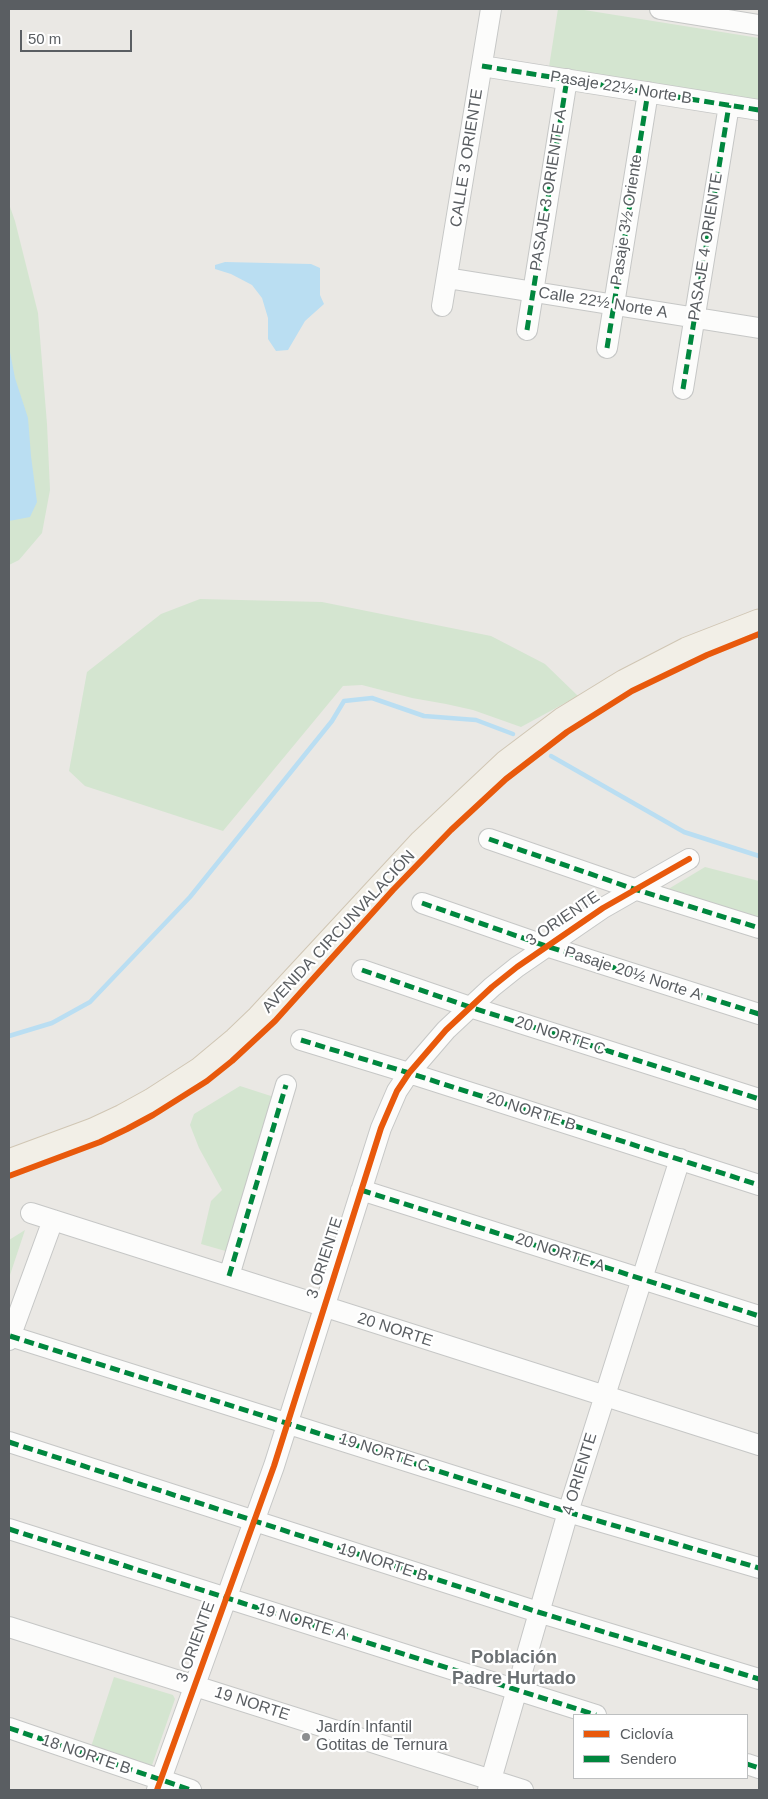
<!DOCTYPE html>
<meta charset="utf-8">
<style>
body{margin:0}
#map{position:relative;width:768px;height:1799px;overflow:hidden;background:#eae8e4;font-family:Helvetica,sans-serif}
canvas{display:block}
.frame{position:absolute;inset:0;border:10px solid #5a5e62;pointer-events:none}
.legend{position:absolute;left:573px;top:1714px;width:175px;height:65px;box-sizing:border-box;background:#fff;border:1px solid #bdbfc0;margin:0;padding:6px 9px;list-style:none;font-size:15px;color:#5a5e62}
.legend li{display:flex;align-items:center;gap:10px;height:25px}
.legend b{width:25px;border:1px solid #bdbfc0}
.scale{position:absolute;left:20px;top:30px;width:112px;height:22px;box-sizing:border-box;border:2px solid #5a5e62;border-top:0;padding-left:6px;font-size:15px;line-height:18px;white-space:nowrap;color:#5a5e62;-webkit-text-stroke:4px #fff;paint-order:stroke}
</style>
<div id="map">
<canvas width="768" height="1799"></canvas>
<div class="frame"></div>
<ul class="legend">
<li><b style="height:6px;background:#e8590c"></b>Ciclovía</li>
<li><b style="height:6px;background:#00873e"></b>Sendero</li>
</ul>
<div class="scale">50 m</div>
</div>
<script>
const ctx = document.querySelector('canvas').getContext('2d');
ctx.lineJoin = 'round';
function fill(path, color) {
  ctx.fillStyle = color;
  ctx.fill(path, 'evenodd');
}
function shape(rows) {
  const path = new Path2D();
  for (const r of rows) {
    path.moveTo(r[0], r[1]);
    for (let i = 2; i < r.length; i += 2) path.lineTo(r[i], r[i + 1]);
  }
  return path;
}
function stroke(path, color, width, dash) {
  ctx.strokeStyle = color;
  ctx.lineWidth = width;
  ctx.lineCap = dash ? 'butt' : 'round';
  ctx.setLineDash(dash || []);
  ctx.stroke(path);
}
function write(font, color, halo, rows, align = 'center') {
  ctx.font = font + ' Helvetica,sans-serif';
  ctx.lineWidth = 4.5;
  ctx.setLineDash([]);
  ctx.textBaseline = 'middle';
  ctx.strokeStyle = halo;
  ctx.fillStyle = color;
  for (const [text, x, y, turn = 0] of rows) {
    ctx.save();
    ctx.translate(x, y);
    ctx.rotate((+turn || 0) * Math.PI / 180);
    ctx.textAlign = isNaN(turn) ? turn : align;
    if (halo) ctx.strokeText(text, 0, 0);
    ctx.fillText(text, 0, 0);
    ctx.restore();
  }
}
fill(shape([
 [558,9,578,9,759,38,759,101,549,67],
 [9,204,15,221,38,313,47,424,50,490,42,533,19,560,9,565],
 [200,599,322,602,491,636,545,664,578,696,521,727,473,710,446,704,412,698,362,685,343,686,223,831,85,786,69,771,87,672,161,614],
 [705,867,759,881,759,920,665,891],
 [240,1086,274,1097,229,1252,201,1244,211,1201,222,1190,199,1148,190,1125,194,1114],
 [25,1230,9,1278,9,1240],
 [114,1677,173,1695,175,1699,150,1771,90,1750]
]), '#d4e5d0');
fill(shape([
 [225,262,311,264,320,268,320,295,324,304,305,321,288,350,276,351,268,339,268,318,262,298,252,285,231,274,215,269,215,265],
 [9,347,15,378,28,418,31,456,37,502,30,517,9,521]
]), '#badef2');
stroke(shape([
 [551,756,684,832,759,856],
 [9,1036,52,1023,90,1002,190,897,332,721,344,701,372,698,424,716,476,720,513,734]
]), '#badef2', 4.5);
const minor = shape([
 [660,9,759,25],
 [482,66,759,110],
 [447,278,759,328],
 [442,306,491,9],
 [527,330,567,79],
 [607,348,648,92],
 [683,389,729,105],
 [489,839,634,889,759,928],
 [422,903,546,946,759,1014],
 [362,970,470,1007,759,1099],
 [301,1040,409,1073,759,1185],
 [361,1190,759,1316],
 [31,1213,759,1445],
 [229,1276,286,1085],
 [10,1336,568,1512,759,1568],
 [9,1340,53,1220],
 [9,1442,538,1612,759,1679],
 [9,1529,596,1715],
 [9,1627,523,1790],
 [9,1728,191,1790],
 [747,1764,759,1768],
 [157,1790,274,1466,381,1128,397,1091,409,1073,446,1030,492,987,517,967,603,908,689,859],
 [488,1790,568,1512,680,1159]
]);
const major = shape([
 [9,1162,93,1131,123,1117,152,1101,200,1070,236,1040,259,1018,422,842,506,763,563,720,625,682,687,650,759,622]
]);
stroke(minor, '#c6c7c6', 22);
stroke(major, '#d0c6b4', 27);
stroke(minor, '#fcfcfb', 20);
stroke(major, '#f2efe7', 25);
stroke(shape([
 [482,66,759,110],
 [527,330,567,79],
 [607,348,648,92],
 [683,389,729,105],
 [489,839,634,889,759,928],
 [422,903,546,946,759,1014],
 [362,970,470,1007,759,1099],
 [301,1040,409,1073,759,1185],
 [361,1190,759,1316],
 [229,1276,286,1085],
 [10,1336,568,1512,759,1568],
 [9,1442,538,1612,759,1679],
 [9,1529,596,1715],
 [9,1728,191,1790],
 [747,1764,759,1768]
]), '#00873e', 5, [10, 5]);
stroke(shape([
 [9,1176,100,1142,127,1129,153,1115,207,1081,232,1061,275,1021,393,890,451,830,506,779,567,732,632,691,707,655,759,634],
 [157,1790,274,1466,381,1128,397,1091,409,1073,446,1030,492,987,517,967,603,908,689,859]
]), '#e8590c', 6);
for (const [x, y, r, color] of [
 [306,1737,5,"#8c8e90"]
]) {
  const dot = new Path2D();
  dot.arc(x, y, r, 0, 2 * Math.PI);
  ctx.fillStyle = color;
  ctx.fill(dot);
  stroke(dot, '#fff', 2);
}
write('16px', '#5a5e62', '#fff', [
 ["Pasaje 22½ Norte B",621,88,9],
 ["CALLE 3 ORIENTE",467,158,-81],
 ["PASAJE 3 ORIENTE A",549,190,-81],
 ["Pasaje 3½ Oriente",627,220,-81],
 ["PASAJE 4 ORIENTE",706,247,-81],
 ["Calle 22½ Norte A",603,303,9],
 ["3 ORIENTE",563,919,-34],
 ["AVENIDA CIRCUNVALACIÓN",339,932,-47],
 ["Pasaje 20½ Norte A",633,974,18],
 ["20 NORTE C",560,1036,18],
 ["20 NORTE B",531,1112,18],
 ["20 NORTE A",560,1253,18],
 ["3 ORIENTE",325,1258,-72],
 ["20 NORTE",395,1330,18],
 ["19 NORTE C",384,1453,18],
 ["4 ORIENTE",580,1474,-73],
 ["19 NORTE B",383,1563,18],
 ["19 NORTE A",302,1622,17],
 ["3 ORIENTE",196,1642,-70],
 ["19 NORTE",252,1704,18],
 ["18 NORTE B",86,1755,19]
]);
write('16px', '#5a5e62', '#fff', [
 ["Jardín Infantil",316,1728],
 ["Gotitas de Ternura",316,1746]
], 'left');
write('bold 18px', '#6b7073', '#fff', [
 ["Población",514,1658],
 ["Padre Hurtado",514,1679]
]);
</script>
